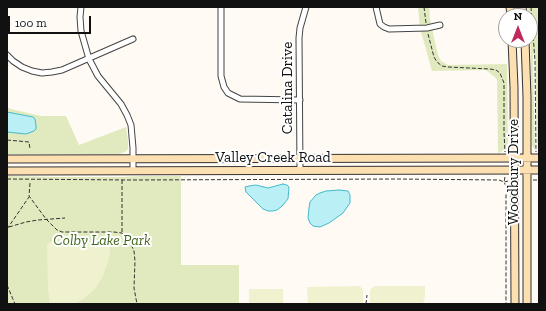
<!DOCTYPE html>
<style>
body{margin:0}
#map{position:relative;width:546px;height:311px;overflow:hidden;background:#fffaf4;font-family:"Zilla Slab",serif}
canvas{display:block}
.frame{position:absolute;inset:0;border:8px solid #111;pointer-events:none}
.north{position:absolute;left:498px;top:8px;width:40px;height:40px;box-sizing:border-box;background:#fff;border:1px solid #a0a0a0;border-radius:50%;rotate:0deg;font-size:11px;font-weight:700;line-height:16px;text-align:center;color:#111}
.north::after{content:'';display:block;margin:auto;width:14px;height:18px;background:#bf2a5a;clip-path:polygon(50% 0,100% 100%,50% 72%,0 100%)}
.scale{position:absolute;left:8px;top:16px;width:83px;height:18px;box-sizing:border-box;border:2px solid #111;border-top:0;padding-left:5px;font-size:12px;line-height:14px;white-space:nowrap;color:#111;-webkit-text-stroke:3px #fff;paint-order:stroke}
</style>
<div id="map">
<canvas width="546" height="311"></canvas>
<div class="frame"></div>
<div class="north">N</div>
<div class="scale">100 m</div>
</div>
<script>
const ctx = document.querySelector('canvas').getContext('2d');
ctx.lineJoin = 'round';
function fill(path, color) {
  ctx.fillStyle = color;
  ctx.fill(path, 'evenodd');
}
function shape(rows) {
  const path = new Path2D();
  for (const r of rows) {
    path.moveTo(r[0], r[1]);
    for (let i = 2; i < r.length; i += 2) path.lineTo(r[i], r[i + 1]);
  }
  return path;
}
function stroke(path, color, width, dash) {
  ctx.strokeStyle = color;
  ctx.lineWidth = width;
  ctx.lineCap = dash ? 'butt' : 'round';
  ctx.setLineDash(dash || []);
  ctx.stroke(path);
}
function write(font, color, halo, rows, align = 'center') {
  ctx.font = font + ' "Zilla Slab",serif';
  ctx.lineWidth = 4;
  ctx.setLineDash([]);
  ctx.textBaseline = 'middle';
  ctx.strokeStyle = halo;
  ctx.fillStyle = color;
  for (const [text, x, y, turn = 0] of rows) {
    ctx.save();
    ctx.translate(x, y);
    ctx.rotate((+turn || 0) * Math.PI / 180);
    ctx.textAlign = isNaN(turn) ? turn : align;
    if (halo) ctx.strokeText(text, 0, 0);
    ctx.fillText(text, 0, 0);
    ctx.restore();
  }
}
fill(shape([
 [418,7,429,7,430,20,438,55,441,61,448,65,507,64,508,142,506,147,501,152,498,153,497,79,486,70,432,71,420,28],
 [527,7,537,7,539,17,539,151,538,151,537,140,535,54,533,54,535,150,532,145,530,16,528,16],
 [7,107,11,109,41,116,66,116,79,145,126,127,128,141,128,149,125,152,119,154,7,154],
 [7,176,55,177,121,177,141,176,181,176,181,265,239,265,239,304,7,304]
]), '#e1eabe');
fill(shape([
 [50,242,110,242,110,253,107,265,102,278,94,290,82,300,74,304,50,304,48,290,47,245],
 [360,286,363,290,363,304,308,304,307,287],
 [374,286,425,286,425,296,423,304,370,304,370,290],
 [249,289,283,289,283,304,249,304]
]), '#eff1cf');
const water = shape([
 [7,112,33,117,35,119,36,125,36,129,34,131,26,134,7,132,7,112],
 [283,184,287,185,289,187,288,199,282,206,277,210,273,211,268,211,263,209,246,192,245,187,249,186,256,185,268,188,283,184],
 [339,190,348,191,350,195,350,203,343,213,329,223,320,227,313,226,310,223,308,218,309,208,310,202,316,195,320,193,326,191,339,190]
]);
fill(water, '#baf0f5');
stroke(water, '#42bacb', 1);
const minor = shape([
 [81,7,80,17,81,31,89,59,98,76,121,104,127,115,131,125,133,148,133,171],
 [221,7,221,76,224,87,228,93,240,99,300,100],
 [376,7,380,24,384,27,389,29,427,28,440,25],
 [7,55,13,61,22,67,32,71,42,73,52,72,62,70,133,39],
 [300,171,299,38,300,28,306,7]
]);
const secondary = shape([
 [510,7,511,16],
 [522,7,523,16],
 [512,40,514,87,515,304],
 [525,40,527,97,527,304],
 [7,159,539,158],
 [7,171,539,170]
]);
stroke(minor, '#444', 7);
stroke(secondary, '#333', 9);
stroke(shape([
 [424,7,426,23],
 [531,7,535,61,536,152],
 [428,34,434,57,437,62,442,66,448,67,490,69,496,70,500,73,504,83,504,132,505,152],
 [7,140,29,142,30,149],
 [505,177,504,182,506,186,506,304],
 [7,179,132,180,398,179,499,180,504,182,508,181],
 [122,180,122,233],
 [533,180,537,180,539,179],
 [30,183,29,196,46,219,57,230,62,232,114,232,122,233,125,236,130,242,134,251,135,261,134,288,137,304],
 [9,227,26,222,38,220,65,218],
 [7,229,29,197],
 [7,285,15,304],
 [366,304,367,295]
]), '#333', 1, [4, 2]);
stroke(minor, '#fff', 5);
stroke(secondary, '#fde0b1', 7);
write('15px', '#111', '#fff', [
 ["Catalina Drive",288,88,-90],
 ["Valley Creek Road",273,158],
 ["Woodbury Drive",514,172,-90]
]);
write('italic 15px', '#446821', '#fff', [
 ["Colby Lake Park",102,241]
]);
</script>
